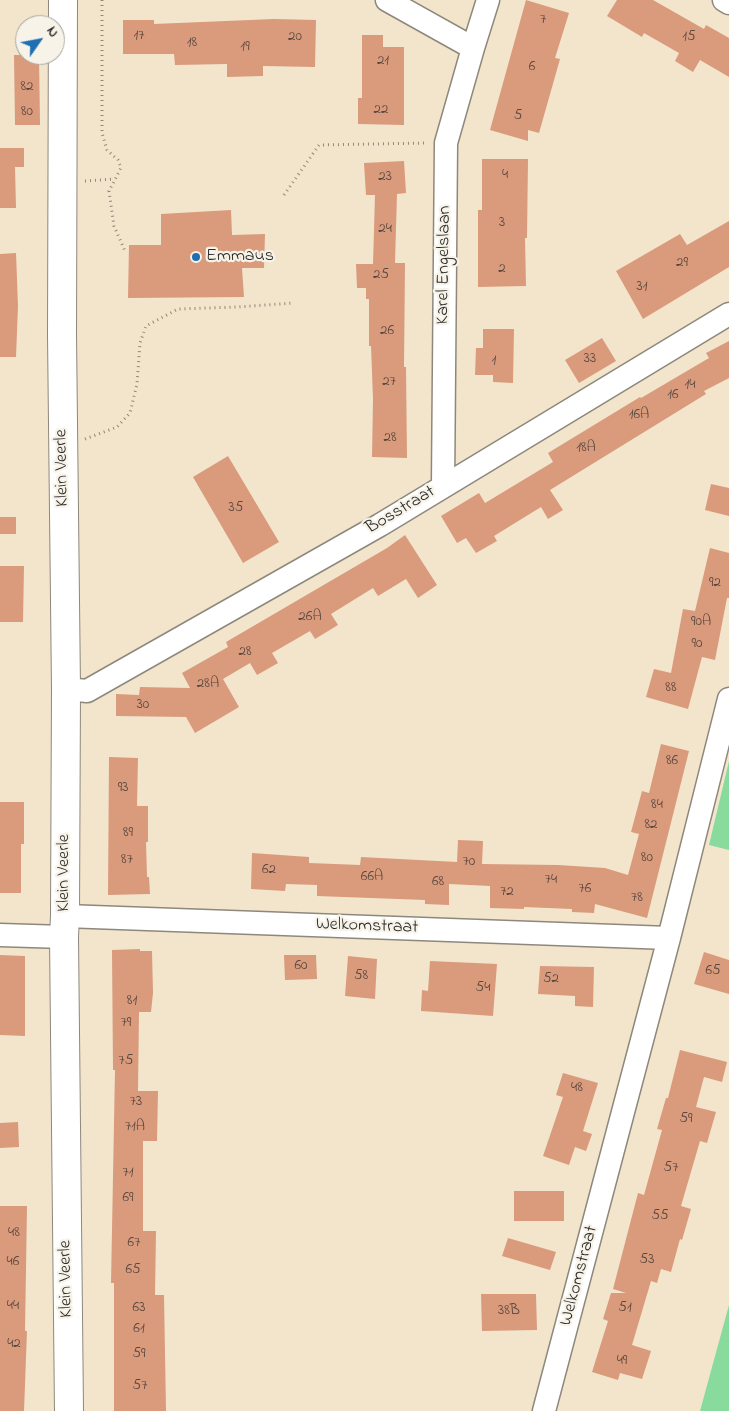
<!DOCTYPE html>
<style>
body{margin:0}
#map{position:relative;width:729px;height:1411px;overflow:hidden;background:#f2e5cc;font-family:"Indie Flower",sans-serif}
canvas{display:block}
.north{position:absolute;left:15px;top:15px;width:50px;height:50px;box-sizing:border-box;background:#f7f3e8;border:1px solid #a5a39c;border-radius:50%;rotate:57deg;font-size:14px;font-weight:700;line-height:20px;text-align:center;color:#2b2b2b}
.north::after{content:'';display:block;margin:auto;width:18px;height:22px;background:#1f6fb2;clip-path:polygon(50% 0,100% 100%,50% 72%,0 100%)}
</style>
<div id="map">
<canvas width="729" height="1411"></canvas>
<div class="north">N</div>
</div>
<script>
const ctx = document.querySelector('canvas').getContext('2d');
ctx.lineJoin = 'round';
function fill(path, color) {
  ctx.fillStyle = color;
  ctx.fill(path, 'evenodd');
}
function shape(rows) {
  const path = new Path2D();
  for (const r of rows) {
    path.moveTo(r[0], r[1]);
    for (let i = 2; i < r.length; i += 2) path.lineTo(r[i], r[i + 1]);
  }
  return path;
}
function stroke(path, color, width, dash) {
  ctx.strokeStyle = color;
  ctx.lineWidth = width;
  ctx.lineCap = dash ? 'butt' : 'round';
  ctx.setLineDash(dash || []);
  ctx.stroke(path);
}
function write(font, color, halo, rows, align = 'center') {
  ctx.font = font + ' "Indie Flower",sans-serif';
  ctx.lineWidth = 4.5;
  ctx.setLineDash([]);
  ctx.textBaseline = 'middle';
  ctx.strokeStyle = halo;
  ctx.fillStyle = color;
  for (const [text, x, y, turn = 0] of rows) {
    ctx.save();
    ctx.translate(x, y);
    ctx.rotate((+turn || 0) * Math.PI / 180);
    ctx.textAlign = isNaN(turn) ? turn : align;
    if (halo) ctx.strokeText(text, 0, 0);
    ctx.fillText(text, 0, 0);
    ctx.restore();
  }
}
fill(shape([
 [729,761,729,850,709,845],
 [729,1305,729,1411,700,1411]
]), '#88db9c');
fill(shape([
 [526,0,569,13,555,58,560,59,539,133,528,130,528,141,490,130],
 [617,0,653,0,704,29,706,25,729,38,729,77,700,60,693,72,675,61,679,53,644,33,642,37,607,16],
 [274,19,316,20,315,67,263,66,263,76,227,77,227,64,175,65,174,54,123,54,123,20,154,20,154,24],
 [362,35,383,35,383,47,404,47,404,125,358,124,358,98,362,98],
 [14,55,39,55,40,125,15,125],
 [0,148,24,148,24,167,15,167,16,208,0,208],
 [482,159,528,159,527,238,525,238,526,286,478,287,478,210,482,210],
 [404,161,406,193,397,194,395,263,405,263,404,367,406,367,407,458,372,457,373,399,371,346,369,346,369,299,366,299,366,288,357,288,356,264,373,264,375,195,366,195,364,163],
 [231,210,232,235,265,234,264,268,242,268,244,297,128,298,129,245,161,245,161,214],
 [729,221,729,267,643,319,616,271,680,234,687,245],
 [16,253,18,306,16,357,0,357,0,254],
 [483,329,514,329,513,383,493,382,493,375,475,375,476,348,483,348],
 [602,338,616,361,579,383,565,360],
 [729,341,729,378,704,391,706,394,550,490,563,510,548,519,541,507,494,536,497,541,476,553,466,538,457,543,441,516,479,493,485,503,553,462,548,453,640,397,641,398,709,358,706,353],
 [228,456,279,542,243,563,193,477],
 [711,484,729,488,729,516,705,510],
 [0,517,16,517,16,534,0,534],
 [405,535,437,585,418,598,406,579,378,596,373,588,331,614,338,625,315,639,310,631,272,653,278,663,257,675,250,663,223,679,239,707,195,733,186,717,116,716,116,694,139,695,140,687,190,688,182,673,228,647,226,642,387,548],
 [710,548,729,553,729,598,727,598,715,660,702,657,688,709,646,697,654,669,671,673,683,609,695,611],
 [0,566,24,566,23,622,0,622],
 [661,744,689,751,647,918,595,904,594,913,572,912,572,909,524,907,524,909,490,908,490,886,449,884,449,905,425,904,425,900,317,896,317,885,286,884,285,891,251,889,252,853,309,857,309,863,360,865,361,857,457,862,458,840,483,841,482,864,558,865,605,868,628,875,639,834,631,832,642,791,649,793],
 [109,757,138,758,137,806,148,806,148,842,146,842,147,877,149,877,150,894,108,895],
 [0,802,24,802,24,844,21,844,21,893,0,893],
 [140,949,140,951,152,951,153,993,151,1012,139,1012,138,1091,158,1091,157,1141,143,1141,143,1231,156,1231,155,1295,164,1295,166,1411,114,1411,114,1283,111,1283,115,1070,113,1070,112,950],
 [704,952,729,960,729,994,694,984],
 [0,955,25,956,25,1036,0,1035],
 [284,955,316,955,317,979,285,980],
 [348,956,377,959,375,999,345,996],
 [430,961,497,964,493,1016,421,1011,422,990,428,991],
 [540,966,594,967,593,1007,575,1006,575,996,538,994],
 [680,1050,727,1062,722,1082,704,1077,696,1107,716,1112,707,1143,700,1141,681,1206,691,1209,682,1240,680,1239,671,1272,661,1269,657,1283,651,1281,632,1345,651,1351,642,1379,620,1373,618,1380,592,1372,608,1321,603,1319,611,1293,626,1293,613,1289,638,1193,644,1195,662,1130,657,1129,666,1098,668,1098],
 [563,1073,598,1083,583,1131,592,1134,586,1151,575,1147,569,1165,543,1156,563,1097,556,1095],
 [18,1122,19,1147,0,1148,0,1123],
 [514,1191,564,1191,564,1221,514,1221],
 [0,1206,27,1206,25,1331,27,1331,24,1411,0,1411],
 [508,1238,556,1252,550,1270,502,1256],
 [481,1294,536,1294,537,1330,482,1331]
]), '#da9a7c');
const minor = shape([
 [387,0,473,48],
 [724,0,729,3],
 [443,486,446,143,473,48,488,0],
 [66,689,87,691,380,525,729,314],
 [65,916,669,938],
 [0,935,64,937],
 [544,1411,669,938,729,699]
]);
const secondary = shape([
 [63,0,62,335,66,689,65,916,64,937,69,1411]
]);
stroke(minor, '#8e887c', 25);
stroke(secondary, '#8e887c', 30);
stroke(shape([
 [102,0,102,133,107,150,118,160,121,168,109,191,114,226,125,251],
 [85,181,114,179],
 [284,195,319,145,426,143],
 [85,439,117,427,130,413,137,384,140,343,146,326,178,309,237,307,294,303]
]), '#8e887c', 3, [1, 4]);
stroke(minor, '#fff', 22);
stroke(secondary, '#fff', 28);
for (const [x, y, r, color] of [
 [196,257,5,"#1f6fb2"]
]) {
  const dot = new Path2D();
  dot.arc(x, y, r, 0, 2 * Math.PI);
  ctx.fillStyle = color;
  ctx.fill(dot);
  stroke(dot, '#f7f3e8', 2);
}
write('15px', '#57473f', null, [
 ["7",543,21],
 ["17",139,37],
 ["20",295,38],
 ["15",689,38],
 ["18",192,44],
 ["19",245,48],
 ["21",383,62],
 ["6",532,68],
 ["82",27,88],
 ["22",381,111],
 ["80",27,113],
 ["5",518,117],
 ["4",505,176],
 ["23",385,178],
 ["3",502,224],
 ["24",385,230],
 ["29",682,264],
 ["2",502,270],
 ["25",381,276],
 ["31",642,288],
 ["26",387,332],
 ["33",590,360],
 ["1",494,362],
 ["27",389,383],
 ["14",690,386],
 ["16",673,396],
 ["16A",639,416],
 ["28",390,439],
 ["18A",586,449],
 ["35",236,509],
 ["92",715,584],
 ["26A",310,618],
 ["90A",701,623],
 ["90",697,645],
 ["28",245,653],
 ["28A",208,685],
 ["88",671,689],
 ["30",143,706],
 ["86",672,762],
 ["93",123,789],
 ["84",657,806],
 ["82",651,826],
 ["89",128,834],
 ["80",647,859],
 ["87",127,861],
 ["70",469,863],
 ["62",269,871],
 ["66A",372,878],
 ["74",551,881],
 ["68",438,883],
 ["76",585,890],
 ["72",507,893],
 ["78",637,899],
 ["60",301,967],
 ["65",713,972],
 ["58",361,977],
 ["52",551,980],
 ["54",483,989],
 ["81",132,1002],
 ["79",126,1024],
 ["75",126,1062],
 ["48",577,1089],
 ["73",136,1103],
 ["59",686,1120],
 ["71A",135,1128],
 ["57",671,1169],
 ["71",128,1174],
 ["69",128,1199],
 ["55",660,1217],
 ["48",14,1234],
 ["67",134,1244],
 ["53",647,1261],
 ["46",13,1263],
 ["65",133,1271],
 ["44",13,1307],
 ["63",139,1309],
 ["51",625,1309],
 ["38B",509,1312],
 ["61",139,1330],
 ["42",14,1345],
 ["59",139,1355],
 ["49",622,1362],
 ["57",140,1387]
]);
write('18px', '#2b2b2b', '#f7f3e8', [
 ["Emmaus",206,257]
], 'left');
write('18px', '#2b2b2b', '#f7f3e8', [
 ["Karel Engelslaan",445,265,-89],
 ["Klein Veerle",63,468,-91],
 ["Bosstraat",401,511,-31],
 ["Klein Veerle",65,873,-90],
 ["Welkomstraat",367,927,2],
 ["Welkomstraat",580,1276,-75],
 ["Klein Veerle",67,1279,-91]
]);
</script>
